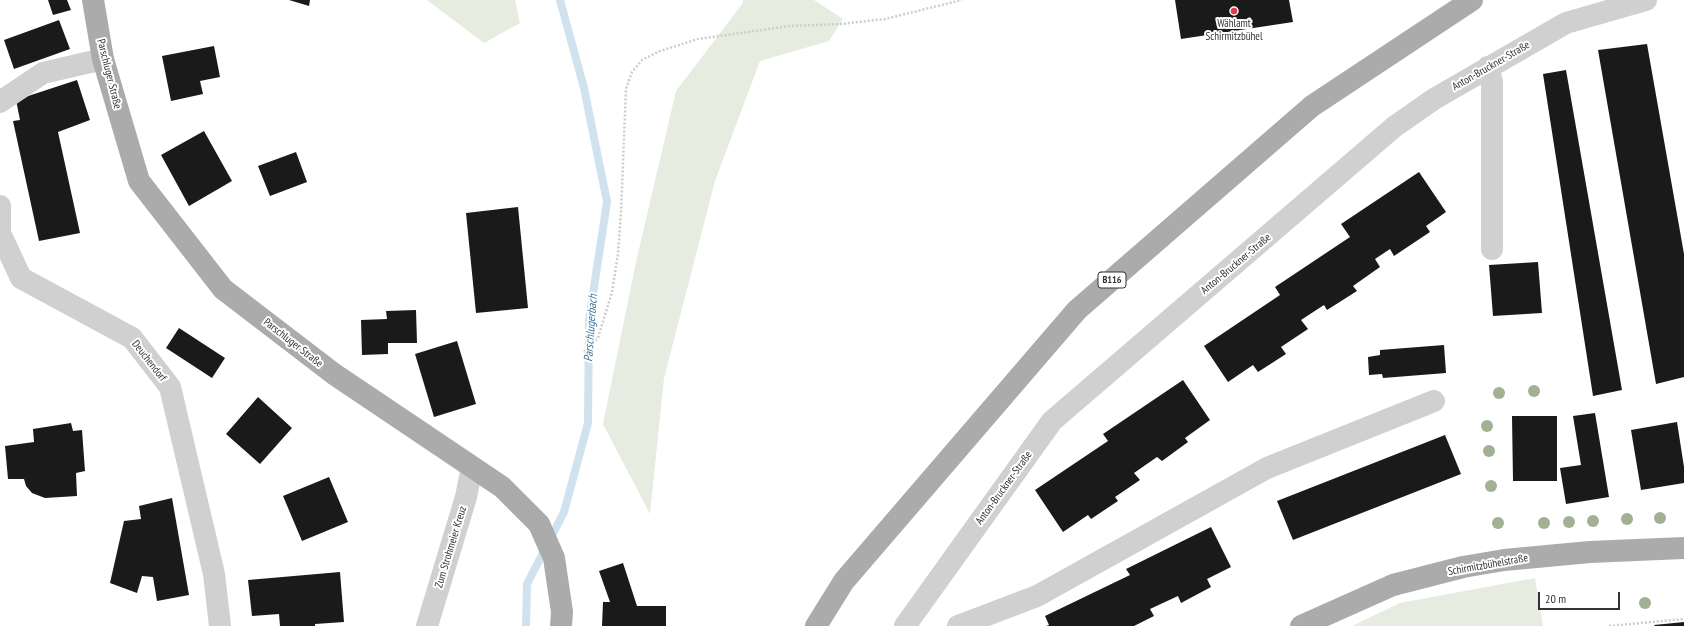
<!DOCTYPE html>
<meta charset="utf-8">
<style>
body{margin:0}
#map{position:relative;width:1684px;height:626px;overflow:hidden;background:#fff;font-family:"PT Sans Narrow",sans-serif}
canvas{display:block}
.scale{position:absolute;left:1538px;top:592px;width:82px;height:18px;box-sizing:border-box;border:2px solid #333;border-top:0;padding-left:5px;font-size:12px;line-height:14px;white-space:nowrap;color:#333;-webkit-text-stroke:3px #fff;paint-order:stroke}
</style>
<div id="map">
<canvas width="1684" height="626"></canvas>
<div class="scale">20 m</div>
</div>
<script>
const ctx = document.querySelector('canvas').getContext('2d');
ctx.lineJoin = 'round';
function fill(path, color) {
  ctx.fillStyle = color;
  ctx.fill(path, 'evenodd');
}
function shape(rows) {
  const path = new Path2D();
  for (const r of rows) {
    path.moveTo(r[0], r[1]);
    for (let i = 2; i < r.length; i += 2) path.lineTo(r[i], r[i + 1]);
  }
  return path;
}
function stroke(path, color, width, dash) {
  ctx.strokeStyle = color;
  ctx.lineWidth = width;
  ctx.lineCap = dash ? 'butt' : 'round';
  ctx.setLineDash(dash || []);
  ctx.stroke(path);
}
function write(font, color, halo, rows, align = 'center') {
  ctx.font = font + ' "PT Sans Narrow",sans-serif';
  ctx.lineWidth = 4;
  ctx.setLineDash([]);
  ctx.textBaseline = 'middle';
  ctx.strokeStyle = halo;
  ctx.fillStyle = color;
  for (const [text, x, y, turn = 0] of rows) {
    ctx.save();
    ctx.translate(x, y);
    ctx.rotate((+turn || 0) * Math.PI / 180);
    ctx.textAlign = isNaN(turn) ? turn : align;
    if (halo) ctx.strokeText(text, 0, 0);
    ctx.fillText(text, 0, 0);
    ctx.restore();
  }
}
fill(shape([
 [427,0,515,0,520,23,484,43],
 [743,0,814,0,843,19,829,41,760,61,715,181,664,378,650,514,603,424,636,262,676,91,743,3],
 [1535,578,1543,626,1352,626,1400,603]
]), '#e6ecdf');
stroke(shape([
 [526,626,527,584,564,512,588,423,589,320,607,202,584,88,560,0]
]), '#cfe2ee', 8);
fill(shape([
 [48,0,67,0,71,10,53,15],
 [289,0,310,0,309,6],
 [1175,0,1289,0,1293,22,1181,39],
 [59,20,70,49,14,69,4,40],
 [1647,44,1684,254,1684,377,1656,384,1598,50],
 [214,46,220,77,200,81,203,94,171,101,162,56],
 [1566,70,1622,390,1593,396,1543,74],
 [77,80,90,120,58,132,80,233,39,241,13,121,20,120,16,100],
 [204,131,232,181,189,206,161,155],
 [296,152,307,182,270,196,258,166],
 [1419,172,1446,212,1426,226,1430,232,1394,256,1390,249,1375,259,1380,267,1353,286,1357,291,1327,310,1324,305,1301,320,1308,329,1281,347,1286,354,1258,372,1253,365,1228,382,1204,346,1280,295,1275,287,1350,237,1341,224],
 [518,207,528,308,476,313,466,213],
 [1538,262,1542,313,1493,316,1489,265],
 [416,310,417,343,388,343,388,354,362,355,361,320,387,319,386,311],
 [179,328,225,358,212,378,166,348],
 [457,341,476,404,434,417,415,354],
 [1444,345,1446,373,1383,378,1382,374,1369,375,1368,357,1380,355,1380,350],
 [1183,380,1210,420,1185,438,1188,442,1162,461,1157,457,1134,473,1140,480,1115,497,1118,501,1091,519,1088,515,1063,532,1035,490,1108,441,1103,434],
 [258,397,292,428,260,464,226,434],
 [1595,413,1609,497,1566,504,1560,468,1581,465,1573,416],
 [1512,416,1557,416,1557,481,1513,481],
 [1677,422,1684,467,1684,483,1641,490,1631,430],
 [71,423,73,431,82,430,85,471,76,473,77,496,45,498,32,493,26,486,24,479,8,479,5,446,34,442,33,429],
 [1445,435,1461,474,1293,540,1277,501],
 [329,477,348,522,302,541,283,496],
 [172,498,189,595,157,601,153,577,142,576,137,593,110,583,124,521,141,519,139,506],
 [1211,527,1231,567,1207,579,1211,587,1181,603,1178,596,1150,609,1154,616,1134,626,1046,626,1049,625,1045,616,1130,575,1126,569],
 [623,563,637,606,666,606,666,626,602,626,603,602,610,602,599,571],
 [340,572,344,622,315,624,315,626,280,626,279,614,252,616,248,580],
 [1684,622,1684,626,1655,626,1654,625]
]), '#1a1a1a');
stroke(shape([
 [584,352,598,338,612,292,618,254,621,212,626,89,632,72,642,60,660,51,698,39,790,26,841,24,885,19,962,0],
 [1609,626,1684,619]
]), '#cdcdcd', 2.5, [2, 2]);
stroke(shape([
 [1488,67,1492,82,1492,249],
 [0,102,43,73,103,59],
 [0,206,0,233,21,278,132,338,170,387,214,574,220,626],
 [427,626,466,497,472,467],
 [905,626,1052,421,1394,127,1434,99,1566,23,1646,0],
 [958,626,1037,596,1267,468,1434,401]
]), '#d0d0d0', 22);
stroke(shape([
 [93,0,103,59,139,181,223,289,334,374,502,487,539,524,554,558,562,612,561,626],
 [816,626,844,581,1077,310,1312,106,1472,0],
 [1301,626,1393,585,1463,567,1504,560,1590,552,1684,548]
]), '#ababab', 22);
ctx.fillStyle = '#a2b095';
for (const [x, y] of [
 [1534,391],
 [1499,393],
 [1487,426],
 [1489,451],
 [1491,486],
 [1660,518],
 [1627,519],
 [1593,521],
 [1569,522],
 [1498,523],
 [1544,523],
 [1645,603]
]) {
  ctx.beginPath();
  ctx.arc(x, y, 6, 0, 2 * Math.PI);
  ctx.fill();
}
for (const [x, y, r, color] of [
 [1234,11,4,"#e63946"]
]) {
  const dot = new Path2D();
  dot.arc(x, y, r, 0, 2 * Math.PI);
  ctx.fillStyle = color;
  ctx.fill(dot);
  stroke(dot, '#fff', 1.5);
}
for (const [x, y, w] of [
 [1112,280,28]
]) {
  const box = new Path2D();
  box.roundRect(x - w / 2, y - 8, w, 16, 3);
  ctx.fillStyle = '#fff';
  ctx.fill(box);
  stroke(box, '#333', 1);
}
write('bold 10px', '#333', null, [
 ["B116",1112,280]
]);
write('11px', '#333', '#fff', [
 ["Wählamt",1234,24],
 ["Schirmitzbühel",1234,37]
]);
write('11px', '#333', '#fff', [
 ["Anton-Bruckner-Straße",1491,66,-30],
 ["Parschluger Straße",109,74,76],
 ["Anton-Bruckner-Straße",1236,264,-40],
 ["Parschluger Straße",293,343,38],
 ["Deuchendorf",149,361,52],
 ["Anton-Bruckner-Straße",1004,488,-54],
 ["Zum Strohmeier Kreuz",451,547,-73],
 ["Schirmitzbühelstraße",1488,565,-10]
]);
write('italic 12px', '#3f7597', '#fff', [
 ["Parschlugerbach",591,328,-86]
]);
</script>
